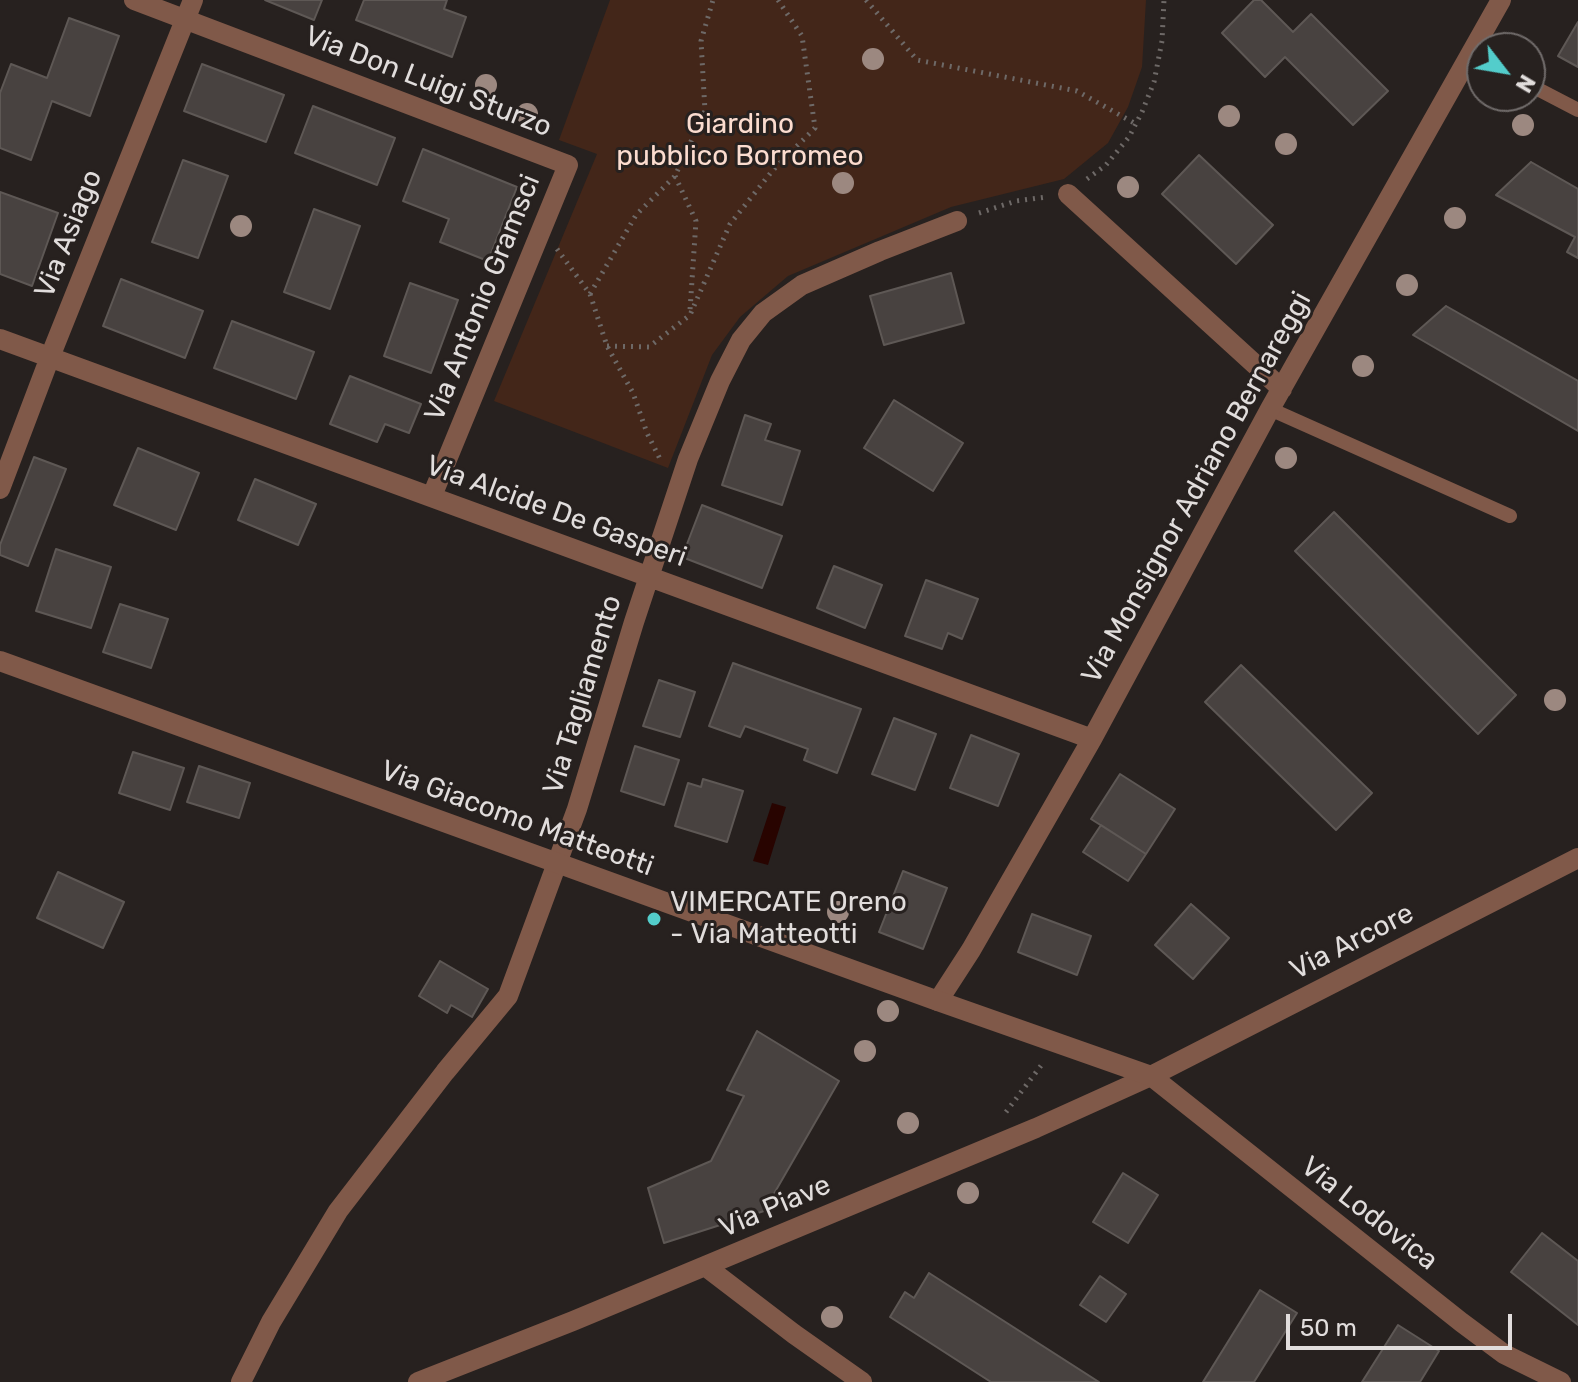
<!DOCTYPE html>
<style>
body{margin:0}
#map{position:relative;width:1578px;height:1382px;overflow:hidden;background:#27211f;font-family:Rubik,sans-serif}
canvas{display:block}
.north{position:absolute;left:1466px;top:32px;width:80px;height:80px;box-sizing:border-box;background:#27211f;border:2px solid #716c6b;border-radius:50%;rotate:121deg;font-size:22px;font-weight:700;line-height:32px;text-align:center;color:#e1dddc}
.north::after{content:'';display:block;margin:auto;width:28px;height:36px;background:#53cdcb;clip-path:polygon(50% 0,100% 100%,50% 72%,0 100%)}
.scale{position:absolute;left:1286px;top:1314px;width:226px;height:36px;box-sizing:border-box;border:4px solid #e1dddc;border-top:0;padding-left:10px;font-size:24px;line-height:28px;white-space:nowrap;color:#e1dddc;-webkit-text-stroke:6px #27211f;paint-order:stroke}
</style>
<div id="map">
<canvas width="1578" height="1382"></canvas>
<div class="north">N</div>
<div class="scale">50 m</div>
</div>
<script>
const ctx = document.querySelector('canvas').getContext('2d');
ctx.lineJoin = 'round';
function fill(path, color) {
  ctx.fillStyle = color;
  ctx.fill(path, 'evenodd');
}
function shape(rows) {
  const path = new Path2D();
  for (const r of rows) {
    path.moveTo(r[0], r[1]);
    for (let i = 2; i < r.length; i += 2) path.lineTo(r[i], r[i + 1]);
  }
  return path;
}
function stroke(path, color, width, dash) {
  ctx.strokeStyle = color;
  ctx.lineWidth = width;
  ctx.lineCap = dash ? 'butt' : 'round';
  ctx.setLineDash(dash || []);
  ctx.stroke(path);
}
function write(font, color, halo, rows, align = 'center') {
  ctx.font = font + ' Rubik,sans-serif';
  ctx.lineWidth = 6;
  ctx.setLineDash([]);
  ctx.textBaseline = 'middle';
  ctx.strokeStyle = halo;
  ctx.fillStyle = color;
  for (const [text, x, y, turn = 0] of rows) {
    ctx.save();
    ctx.translate(x, y);
    ctx.rotate((+turn || 0) * Math.PI / 180);
    ctx.textAlign = isNaN(turn) ? turn : align;
    if (halo) ctx.strokeText(text, 0, 0);
    ctx.fillText(text, 0, 0);
    ctx.restore();
  }
}
fill(shape([
 [610,0,1146,0,1142,67,1128,107,1108,143,1064,179,951,207,788,276,740,317,712,355,668,468,494,401,597,154,559,140]
]), '#432619');
fill(shape([
 [772,803,786,807,768,865,753,861]
]), '#280400');
const building = shape([
 [265,0,322,0,314,20,265,0],
 [364,0,447,0,444,9,466,17,452,57,356,20,364,0],
 [1254,0,1261,0,1293,32,1311,14,1388,91,1353,125,1285,57,1265,77,1222,33,1254,0],
 [69,18,119,36,90,116,52,101,31,160,0,148,0,93,11,64,47,78,69,18],
 [1578,22,1578,67,1558,56,1578,22],
 [202,64,284,95,266,142,184,111,202,64],
 [313,106,395,138,377,185,295,153,313,106],
 [423,149,517,187,488,261,440,242,449,219,403,201,423,149],
 [1199,155,1273,225,1236,264,1162,194,1199,155],
 [183,160,228,176,198,258,152,242,183,160],
 [1531,162,1578,189,1578,258,1567,252,1575,237,1496,195,1531,162],
 [0,192,58,213,32,286,0,274,0,192],
 [314,209,360,226,330,309,284,292,314,209],
 [951,273,964,323,884,345,870,296,951,273],
 [121,279,203,311,185,358,103,326,121,279],
 [410,283,458,300,431,373,384,356,410,283],
 [1446,306,1578,381,1578,431,1413,335,1446,306],
 [232,321,314,352,296,399,214,368,232,321],
 [350,376,421,404,409,433,385,424,377,442,330,424,350,376],
 [894,400,963,443,933,491,864,448,894,400],
 [745,415,771,424,765,440,800,451,782,505,722,485,745,415],
 [138,448,199,473,176,530,114,505,138,448],
 [34,457,66,469,28,566,0,555,0,545,34,457],
 [255,479,316,504,298,545,238,520,255,479],
 [702,505,782,536,762,588,682,557,702,505],
 [1334,512,1516,695,1478,734,1295,551,1334,512],
 [56,549,111,567,91,628,36,611,56,549],
 [834,566,882,585,865,628,817,608,834,566],
 [926,580,978,599,962,639,948,633,942,649,905,636,926,580],
 [120,604,168,619,151,668,103,652,120,604],
 [733,663,861,709,837,773,804,760,808,749,745,726,740,737,709,726,733,663],
 [1241,665,1372,793,1336,830,1205,702,1241,665],
 [659,680,695,692,680,737,643,726,659,680],
 [894,718,936,734,915,790,872,774,894,718],
 [971,735,1019,754,998,806,950,788,971,735],
 [635,746,679,760,664,805,621,791,635,746],
 [133,752,184,768,170,810,119,793,133,752],
 [199,766,250,783,239,818,187,802,199,766],
 [1120,774,1175,809,1146,854,1091,819,1120,774],
 [703,779,743,791,727,842,675,826,688,783,701,787,703,779],
 [1101,825,1146,854,1128,881,1083,852,1101,825],
 [903,871,947,888,923,949,879,932,903,871],
 [58,872,124,902,103,948,37,918,58,872],
 [1191,904,1229,938,1193,979,1155,945,1191,904],
 [1032,914,1091,936,1077,975,1018,952,1032,914],
 [440,961,488,989,472,1017,451,1005,447,1013,419,996,440,961],
 [757,1031,839,1081,764,1211,664,1243,648,1188,711,1161,744,1096,727,1090,757,1031],
 [1123,1173,1158,1195,1128,1243,1093,1222,1123,1173],
 [1542,1233,1578,1261,1578,1325,1511,1272,1542,1233],
 [929,1273,1099,1382,991,1382,890,1317,905,1292,914,1298,929,1273],
 [1100,1276,1126,1294,1106,1322,1080,1305,1100,1276],
 [1260,1290,1297,1313,1254,1382,1203,1382,1260,1290],
 [1398,1325,1439,1351,1420,1382,1362,1382,1398,1325]
]);
fill(building, '#484240');
stroke(building, '#5e5855', 2);
stroke(shape([
 [866,0,917,60,1077,91,1136,124],
 [675,176,696,221,690,310],
 [1087,179,1106,165,1129,137,1142,112,1154,82,1162,41,1164,0],
 [979,213,1016,201,1047,197],
 [557,249,590,294,607,346,633,393,647,433,661,461],
 [590,294,636,215,675,176,705,111,701,41,713,0],
 [607,346,649,347,690,315,730,224,773,170,815,128,802,36,778,0],
 [1006,1112,1043,1063]
]), '#6e6967', 5, [2, 6]);
stroke(shape([
 [1530,85,1578,110],
 [1270,409,1510,516]
]), '#805949', 14);
stroke(shape([
 [134,0,568,165,432,496],
 [1068,194,1282,389],
 [0,339,1092,739],
 [0,489,50,357,193,0],
 [938,1001,971,950,1092,739,1270,409,1501,0],
 [705,1266,794,1334,862,1382],
 [241,1382,271,1322,338,1211,445,1072,508,996,577,809,634,622,688,459,720,381,741,340,763,313,802,285,880,251,957,221],
 [418,1382,573,1321,753,1246,1036,1128,1151,1076]
]), '#805949', 20);
stroke(shape([
 [0,661,938,1001,1151,1076,1461,1322,1504,1354,1561,1382],
 [1151,1076,1578,858]
]), '#805949', 20);
ctx.fillStyle = '#9c8880';
for (const [x, y] of [
 [873,59],
 [486,85],
 [527,114],
 [1229,116],
 [1523,125],
 [1286,144],
 [843,183],
 [1128,187],
 [1455,218],
 [241,226],
 [1407,285],
 [1363,366],
 [1286,458],
 [1555,700],
 [838,912],
 [888,1011],
 [865,1051],
 [908,1123],
 [968,1193],
 [832,1317]
]) {
  ctx.beginPath();
  ctx.arc(x, y, 11, 0, 2 * Math.PI);
  ctx.fill();
}
for (const [x, y, r, color] of [
 [654,919,8,"#53cdcb"]
]) {
  const dot = new Path2D();
  dot.arc(x, y, r, 0, 2 * Math.PI);
  ctx.fillStyle = color;
  ctx.fill(dot);
  stroke(dot, '#27211f', 3);
}
write('28px', '#e1dddc', '#27211f', [
 ["Via Don Luigi Sturzo",428,82,21],
 ["Via Asiago",69,234,-68],
 ["Via Antonio Gramsci",483,298,-68],
 ["Via Monsignor Adriano Bernareggi",1197,488,-61],
 ["Via Alcide De Gasperi",556,512,20],
 ["Via Tagliamento",583,695,-73],
 ["Via Giacomo Matteotti",517,819,20],
 ["Via Arcore",1352,942,-27],
 ["Via Piave",775,1207,-23],
 ["Via Lodovica",1369,1214,38]
]);
write('28px', '#fbdccf', '#27211f', [
 ["Giardino",740,125],
 ["pubblico Borromeo",740,157]
]);
write('28px', '#e1dddc', '#27211f', [
 ["VIMERCATE Oreno",670,903],
 ["- Via Matteotti",670,935]
], 'left');
</script>
